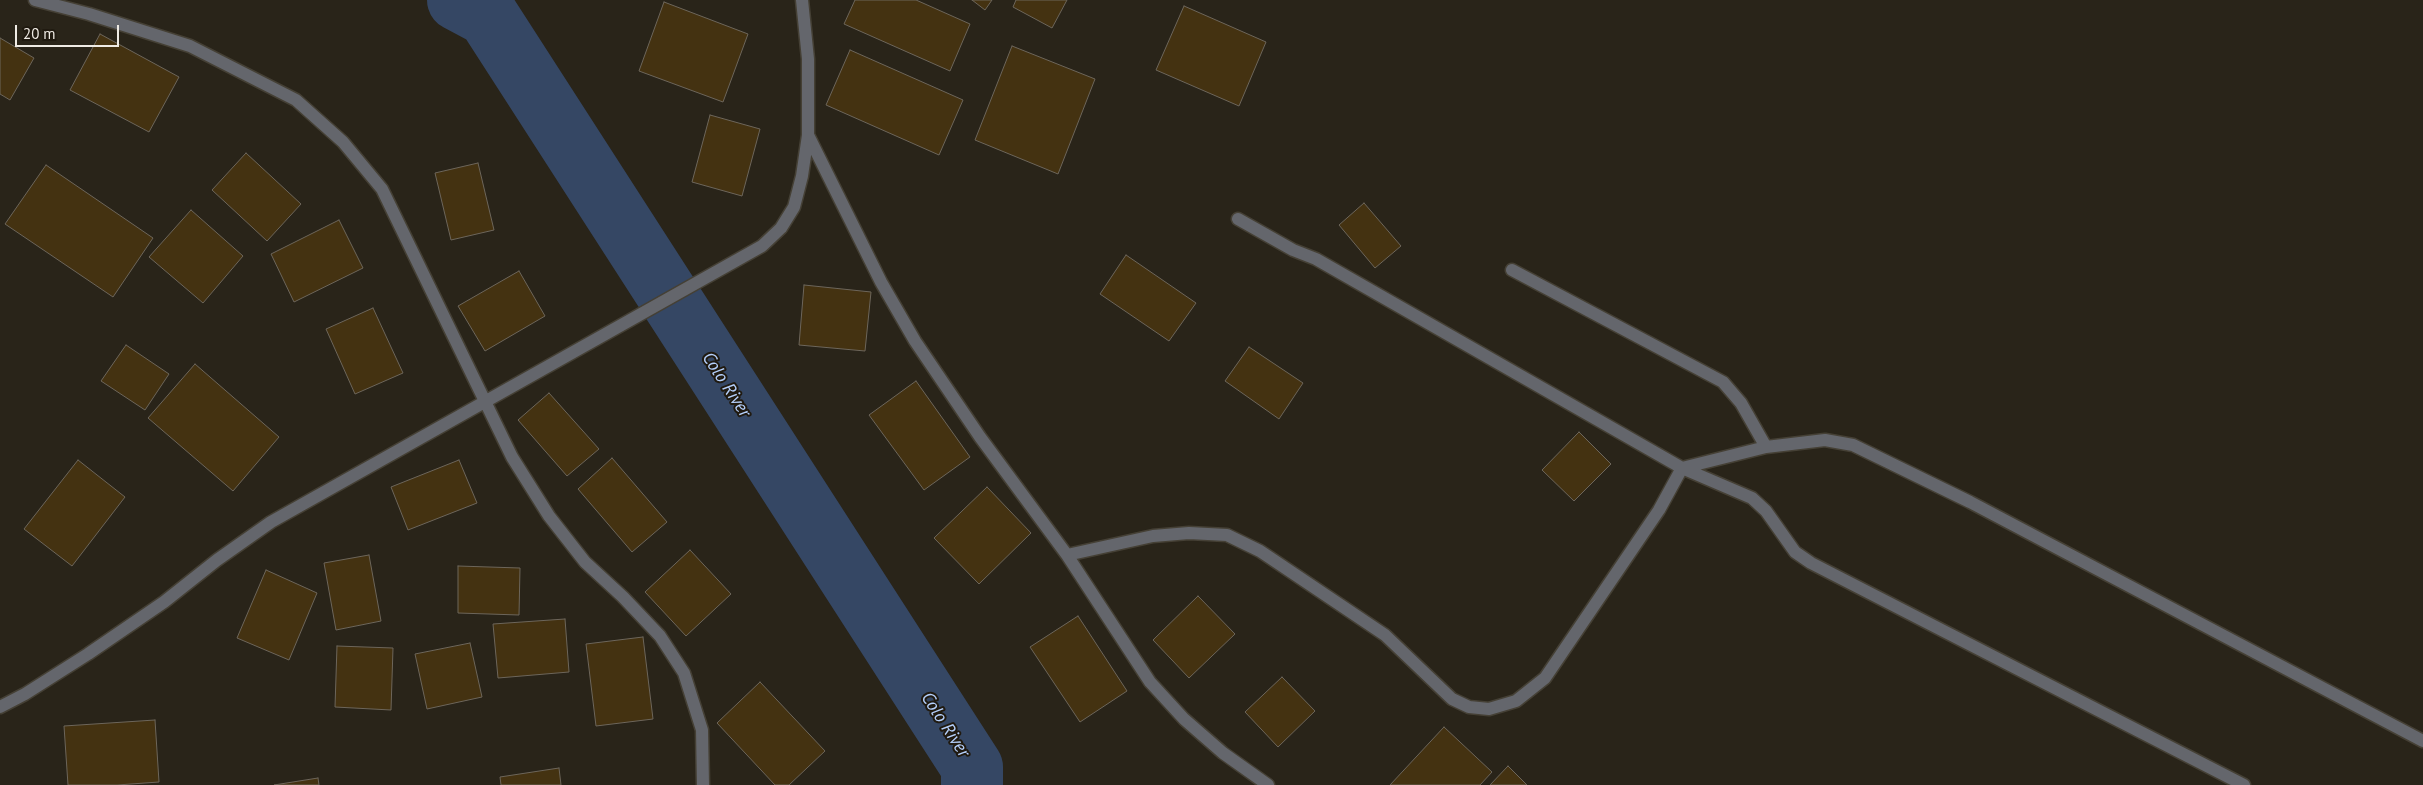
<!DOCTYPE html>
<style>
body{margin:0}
#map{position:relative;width:2423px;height:785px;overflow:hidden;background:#292419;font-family:"PT Sans",sans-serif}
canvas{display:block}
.scale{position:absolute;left:15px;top:25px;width:104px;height:22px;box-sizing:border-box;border:2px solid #efebe4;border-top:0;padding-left:6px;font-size:15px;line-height:18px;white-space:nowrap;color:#efebe4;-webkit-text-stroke:4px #201a10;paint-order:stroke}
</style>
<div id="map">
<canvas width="2423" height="785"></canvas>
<div class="scale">20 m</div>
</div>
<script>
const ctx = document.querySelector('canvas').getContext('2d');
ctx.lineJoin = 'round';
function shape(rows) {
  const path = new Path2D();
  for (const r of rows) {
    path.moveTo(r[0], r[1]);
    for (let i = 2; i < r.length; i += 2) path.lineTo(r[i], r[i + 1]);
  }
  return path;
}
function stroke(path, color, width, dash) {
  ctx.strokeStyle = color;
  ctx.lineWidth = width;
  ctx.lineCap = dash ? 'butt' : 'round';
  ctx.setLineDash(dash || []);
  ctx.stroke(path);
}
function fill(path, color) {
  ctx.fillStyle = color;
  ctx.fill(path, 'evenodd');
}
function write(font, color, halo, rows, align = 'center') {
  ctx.font = font + ' "PT Sans",sans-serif';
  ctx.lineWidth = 4;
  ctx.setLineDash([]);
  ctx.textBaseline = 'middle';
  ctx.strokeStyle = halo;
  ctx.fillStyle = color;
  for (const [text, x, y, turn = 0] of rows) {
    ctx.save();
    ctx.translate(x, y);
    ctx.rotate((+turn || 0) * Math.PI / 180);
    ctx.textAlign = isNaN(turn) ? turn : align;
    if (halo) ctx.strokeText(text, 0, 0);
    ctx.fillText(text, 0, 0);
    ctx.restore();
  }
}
stroke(shape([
 [458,0,488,16,972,767,972,785]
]), '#354764', 62);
const building = shape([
 [855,0,916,0,970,24,950,71,844,24,855,0],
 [972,0,992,0,985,10,972,0],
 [1016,0,1067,0,1052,28,1013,7,1016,0],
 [664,2,748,34,723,102,639,71,664,2],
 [1184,6,1266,42,1239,106,1156,70,1184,6],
 [100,34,179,77,149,132,70,90,100,34],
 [0,38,34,58,10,100,0,94,0,38],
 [1012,46,1095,79,1058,174,975,140,1012,46],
 [850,50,963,100,939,155,826,105,850,50],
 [710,115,760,129,742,196,692,182,710,115],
 [246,153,301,204,267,241,212,190,246,153],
 [478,163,494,230,451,240,435,173,478,163],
 [46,165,153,238,113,297,5,224,46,165],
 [1364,203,1401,246,1375,268,1339,225,1364,203],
 [191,210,243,256,203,303,149,257,191,210],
 [339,220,363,268,294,302,271,254,339,220],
 [1126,255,1196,303,1169,341,1100,294,1126,255],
 [519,271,545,316,485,351,458,306,519,271],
 [804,285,871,292,865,351,799,345,804,285],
 [373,308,403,373,355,394,326,329,373,308],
 [126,345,169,374,145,410,101,381,126,345],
 [1249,347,1303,383,1279,419,1225,381,1249,347],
 [195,364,279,437,233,491,148,418,195,364],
 [916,381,970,457,924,490,869,415,916,381],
 [549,393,599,449,567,476,518,420,549,393],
 [1579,432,1611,464,1574,501,1542,470,1579,432],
 [612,458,667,522,632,552,578,489,612,458],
 [78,460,125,497,72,566,24,529,78,460],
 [459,460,477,503,408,530,391,487,459,460],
 [987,487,1031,533,979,584,934,538,987,487],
 [690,550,731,594,686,636,645,592,690,550],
 [369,555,381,621,336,630,324,563,369,555],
 [458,566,520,568,519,615,458,613,458,566],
 [266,570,317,593,289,660,237,638,266,570],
 [1198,596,1235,634,1189,678,1153,640,1198,596],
 [1078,616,1127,691,1080,722,1030,647,1078,616],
 [565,619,569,672,498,678,493,624,565,619],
 [643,637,653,719,596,726,586,644,643,637],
 [470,643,482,697,427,709,415,654,470,643],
 [337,646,393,648,391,710,335,707,337,646],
 [1282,677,1315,711,1278,747,1245,712,1282,677],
 [760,682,825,751,789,785,775,785,717,723,760,682],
 [155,720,159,782,117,785,68,785,64,726,155,720],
 [1444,727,1492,772,1480,785,1390,785,1444,727],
 [1508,766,1527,785,1490,785,1508,766],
 [559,768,561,785,501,785,500,777,559,768],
 [318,778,319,785,274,785,318,778]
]);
fill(building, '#443211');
stroke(building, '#6d665b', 1);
const minor = shape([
 [35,0,89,14,190,46,296,100,343,142,382,189,512,457,549,516,585,562,623,597,660,636,684,673,702,730,703,785],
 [808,135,881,282,915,341,980,437,1067,555,1150,682,1184,719,1223,753,1268,785],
 [1238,219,1293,250,1316,259,1682,468,1752,498,1766,511,1795,552,1811,563,2244,785],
 [1512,270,1723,382,1741,403,1766,447],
 [1067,555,1153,536,1189,533,1227,535,1260,551,1385,635,1452,699,1469,707,1489,709,1516,701,1545,678,1659,510,1682,468,1766,447,1825,440,1853,445,1970,502,2423,741],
 [0,707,25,694,88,654,164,602,217,560,271,522,762,246,781,228,794,207,802,176,808,135,808,59,802,0]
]);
stroke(minor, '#454035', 15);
stroke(minor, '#64666c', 12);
write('italic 18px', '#b4cffa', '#201a10', [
 ["Colo River",726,385,57],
 ["Colo River",945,725,57]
]);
</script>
